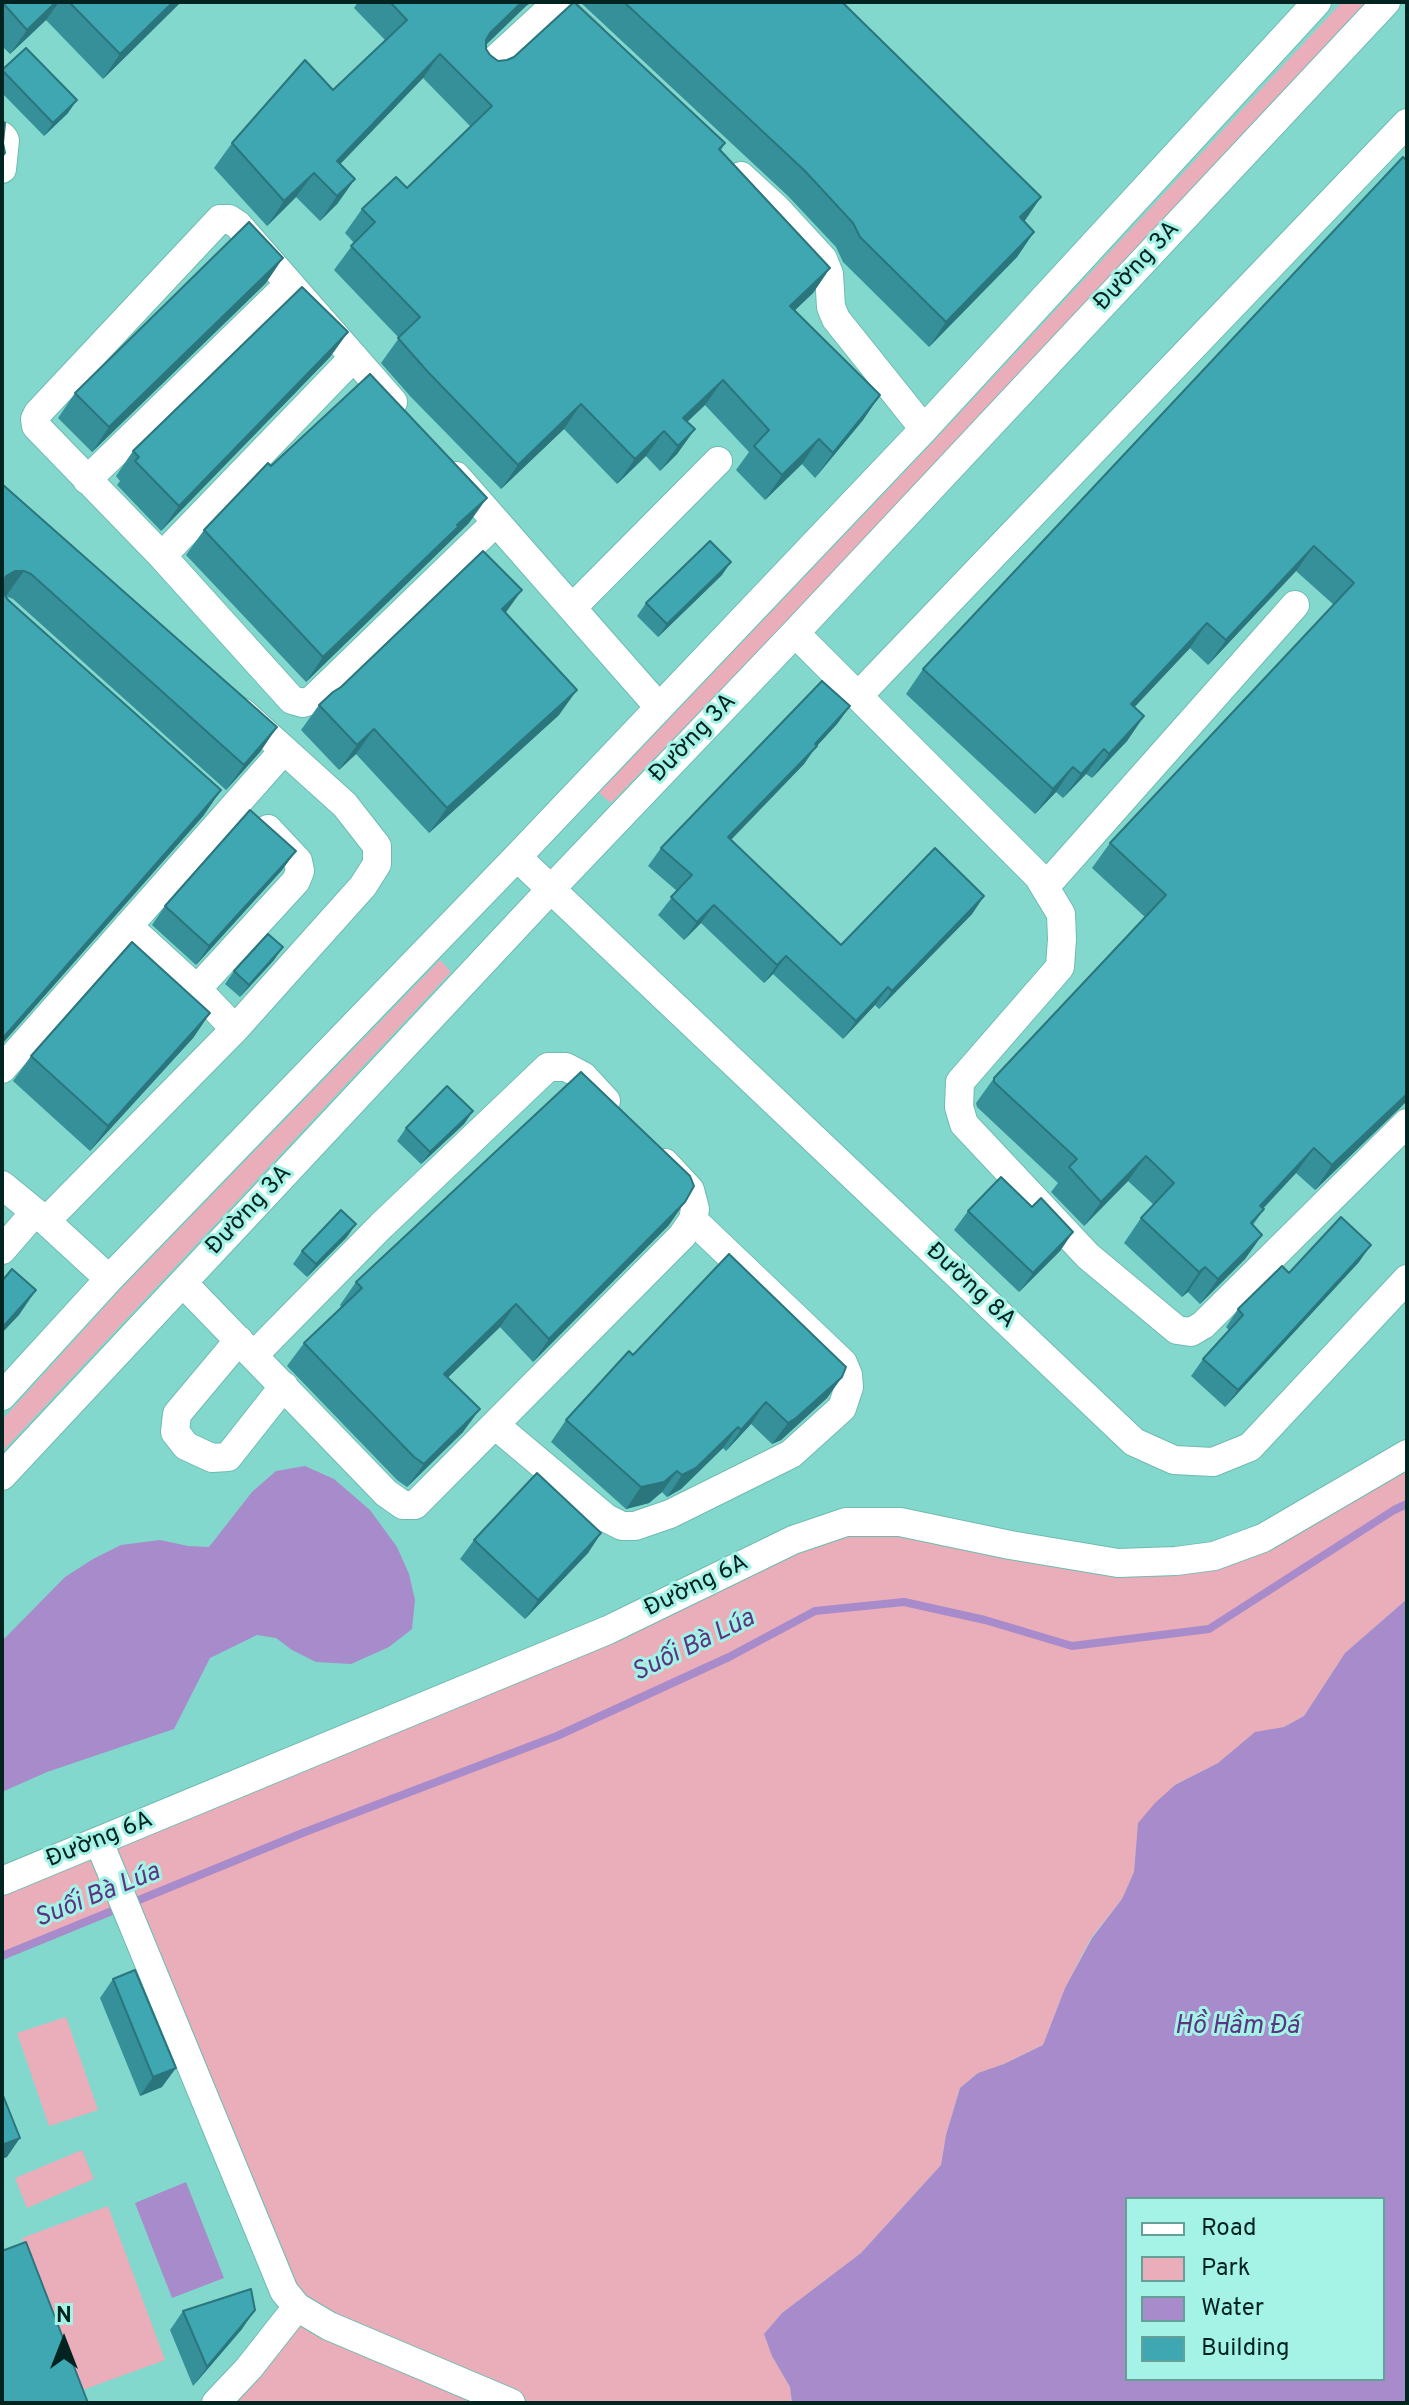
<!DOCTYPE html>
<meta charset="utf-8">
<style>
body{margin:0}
#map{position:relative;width:1409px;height:2405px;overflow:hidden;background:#98e5da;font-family:Overpass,sans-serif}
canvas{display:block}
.frame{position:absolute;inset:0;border:4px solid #022420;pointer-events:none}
.legend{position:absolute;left:1125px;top:2197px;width:260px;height:184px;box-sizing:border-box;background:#a5f3e7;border:2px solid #64a097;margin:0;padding:10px 14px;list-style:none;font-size:24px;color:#022420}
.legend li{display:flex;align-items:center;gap:16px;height:40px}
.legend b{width:40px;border:2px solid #64a097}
.north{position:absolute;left:24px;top:2301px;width:80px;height:80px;-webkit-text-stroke:6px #a5f3e7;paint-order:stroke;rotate:0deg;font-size:22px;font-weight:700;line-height:32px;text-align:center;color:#022420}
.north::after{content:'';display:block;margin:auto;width:28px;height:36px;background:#022420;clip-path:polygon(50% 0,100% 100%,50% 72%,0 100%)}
</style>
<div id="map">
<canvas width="1409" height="2405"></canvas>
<div class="frame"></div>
<ul class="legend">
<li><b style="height:10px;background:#fff"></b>Road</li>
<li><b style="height:22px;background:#eaadba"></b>Park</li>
<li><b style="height:22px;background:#a88bca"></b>Water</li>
<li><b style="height:22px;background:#3ea7b2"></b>Building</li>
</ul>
<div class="north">N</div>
</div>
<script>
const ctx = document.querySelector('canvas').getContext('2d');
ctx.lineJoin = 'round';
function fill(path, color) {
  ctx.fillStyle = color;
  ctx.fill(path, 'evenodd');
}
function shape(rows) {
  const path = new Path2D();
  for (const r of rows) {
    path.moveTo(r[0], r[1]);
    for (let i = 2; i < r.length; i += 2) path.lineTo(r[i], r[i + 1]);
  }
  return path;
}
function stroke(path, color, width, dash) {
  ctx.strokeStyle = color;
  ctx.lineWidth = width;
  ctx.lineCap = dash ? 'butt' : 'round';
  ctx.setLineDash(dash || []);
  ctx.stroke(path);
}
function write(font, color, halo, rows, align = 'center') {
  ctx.font = font + ' Overpass,sans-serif';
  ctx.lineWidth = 6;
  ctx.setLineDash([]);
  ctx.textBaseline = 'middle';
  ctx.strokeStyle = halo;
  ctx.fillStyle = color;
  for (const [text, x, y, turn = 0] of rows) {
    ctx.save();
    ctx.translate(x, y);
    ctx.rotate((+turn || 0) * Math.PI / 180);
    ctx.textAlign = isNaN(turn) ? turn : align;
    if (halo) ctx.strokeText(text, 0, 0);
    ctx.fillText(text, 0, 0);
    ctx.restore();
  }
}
fill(shape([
 [2,2,1407,2,1407,1504,287,2309,207,2403,2,2403]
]), '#82d8cd');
fill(shape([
 [1342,2,1366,2,786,622,611,803,599,793,934,441],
 [440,960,451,972,2,1452,2,1420,120,1290],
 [1407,1466,1407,1599,1345,1653,1304,1716,1284,1727,1255,1733,1218,1763,1175,1785,1138,1823,1134,1872,1122,1899,1091,1938,1065,1988,1043,2045,1004,2064,978,2073,960,2088,946,2135,941,2165,861,2253,782,2313,764,2334,772,2356,790,2387,792,2403,224,2403,255,2370,291,2285,133,1903,2,1956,2,1891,798,1549,848,1531,900,1532,1178,1571],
 [66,2017,98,2110,49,2126,17,2033],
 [82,2150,94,2179,27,2208,15,2178],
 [108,2206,165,2360,80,2391,22,2238]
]), '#eaadba');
fill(shape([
 [305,1466,334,1479,370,1510,397,1547,409,1574,415,1600,412,1629,389,1647,351,1664,316,1662,292,1650,276,1638,257,1635,210,1658,174,1729,47,1772,2,1792,2,1641,65,1577,93,1559,121,1545,160,1540,188,1546,209,1547,252,1492,276,1471],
 [1407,1599,1407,2403,792,2403,790,2387,772,2356,764,2334,782,2313,861,2253,941,2165,946,2135,960,2088,978,2073,1004,2064,1043,2045,1065,1988,1092,1938,1122,1899,1134,1872,1138,1823,1155,1803,1175,1785,1218,1763,1255,1732,1284,1727,1304,1716,1345,1653],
 [1127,2199,1383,2199,1383,2379,1127,2379],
 [186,2182,224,2278,172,2298,135,2203]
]), '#a88bca');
stroke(shape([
 [2,1956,305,1832,557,1736,729,1657,815,1611,904,1602,985,1620,1072,1646,1209,1629,1394,1510,1407,1504]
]), '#a88bca', 8);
const minor = shape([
 [485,69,549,10,560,7,591,36],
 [2,136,5,140,2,169],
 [741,176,776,208,823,259,829,274,831,307,836,319,924,429],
 [393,402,238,225,229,219,220,219,38,413,35,419,36,426,162,556,292,700,303,703,312,700,496,522],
 [456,476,658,706],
 [87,480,289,284],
 [162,556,354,357],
 [572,608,718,461],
 [795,633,1038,876,1061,914,1062,939,1060,967,960,1082,959,1107,964,1124,1088,1256,1177,1330,1191,1332,1203,1325,1407,1123],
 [858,696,1407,123],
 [517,857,1134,1442,1174,1460,1213,1462,1250,1447,1407,1279],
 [1045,887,1295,605],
 [128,926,197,989,296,881,300,871,298,861,268,829],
 [197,989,235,1029],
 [2,1069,284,750],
 [2,1185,46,1221,109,1279],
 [46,1221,235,1029,363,886,377,864,377,846,345,805,242,712],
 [2,1250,35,1212],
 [183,1283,386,1493,403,1505,415,1505,682,1236,693,1220,695,1209,690,1190,665,1163],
 [239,1340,177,1414,175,1432,186,1446,212,1458,228,1457,284,1386],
 [254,1355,381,1226,548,1067,566,1067,583,1076,606,1101],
 [2,1396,109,1279,517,857,924,429,1317,2],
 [495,1425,606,1518,622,1526,635,1526,670,1514,791,1454,842,1408,849,1387,848,1375,843,1363,693,1220],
 [2,1476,551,889,795,633,1386,2],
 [99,1842,284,2291,297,2307,329,2326,511,2403],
 [2,1881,608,1630,793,1540,846,1522,900,1522,1010,1545,1118,1563,1176,1561,1214,1556,1263,1538,1407,1454],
 [216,2403,249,2368,297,2307]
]);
stroke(minor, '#6fbbb1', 30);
stroke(minor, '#fff', 28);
fill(shape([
 [2,2,181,2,103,79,46,20,10,54,2,46],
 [358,2,532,2,526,6,486,45,486,49,490,55,498,61,725,143,721,150,830,268,813,293,795,310,880,395,863,420,815,478,802,464,765,500,736,470,749,452,705,405,687,422,695,429,677,454,660,471,646,456,617,484,564,429,501,489,410,396,381,363,399,338,334,270,354,243,345,233,362,209,407,188,471,127,423,78,340,164,338,203,320,221,296,197,267,226,214,168,232,143,333,90,385,40,354,8],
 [580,2,842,2,1034,232,1017,257,929,347,843,262,836,247,788,196],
 [2,70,68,113,44,136,2,93],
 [1403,157,1401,1107,1315,1190,1296,1173,1263,1209,1264,1209,1253,1225,1262,1235,1245,1259,1200,1304,1188,1292,1182,1297,1124,1243,1141,1218,1154,1205,1128,1181,1084,1226,1051,1192,1058,1183,977,1107,976,1103,994,1078,1145,917,1092,868,1110,843,1334,605,1296,571,1208,665,1190,648,1134,707,1144,716,1127,741,1092,778,1086,774,1063,798,1056,792,1035,814,906,694,923,669],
 [266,283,92,452,58,418,75,393],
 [348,332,330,357,161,531,117,485,120,481,116,476,133,451],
 [271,466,469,523,306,682,186,555,204,530],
 [2,484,277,727,260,752,226,790,13,599,6,596,204,815,2,1044],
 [722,575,658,637,637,616,646,603],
 [506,614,559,715,429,833,356,754,339,770,301,730,319,705],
 [850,706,837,724,815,748,804,764,731,840,841,945,984,896,972,914,879,1009,875,1005,843,1039,773,974,764,983,701,923,684,940,658,915,677,891,648,866,661,848],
 [296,851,282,870,196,965,152,925,165,906],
 [274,960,240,997,225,984,234,971],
 [210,1013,193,1038,90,1151,13,1081,31,1056],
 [473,1111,464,1124,421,1164,397,1141,406,1128],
 [968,1211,1073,1232,1060,1251,1019,1292,954,1230],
 [669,1225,533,1362,500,1327,448,1377,463,1432,407,1487,397,1480,287,1366,304,1343,341,1307,340,1305,356,1282],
 [347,1237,307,1277,293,1264,302,1251],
 [1359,1262,1225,1407,1191,1376,1203,1359,1229,1330,1226,1327,1238,1309],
 [633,1355,842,1377,827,1398,781,1440,772,1444,751,1424,726,1451,723,1448,681,1489,667,1497,662,1492,649,1503,626,1509,551,1442,566,1420],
 [601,1533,588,1553,525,1619,460,1559,474,1540],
 [113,1979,162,2087,140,2096,100,1998],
 [183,2311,242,2329,193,2386,170,2330]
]), '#359099');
fill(shape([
 [56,2,59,2,46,20,10,54,27,30],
 [173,2,181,2,103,79,120,54],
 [522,2,532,2,526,6,473,57,490,33],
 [440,54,423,78,323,182,337,161],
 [77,100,68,113,44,136,53,123],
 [314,173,296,197,267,226,284,201],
 [355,179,338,203,320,221,337,196],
 [1041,197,1024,222,1020,217],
 [1034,232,1017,257,929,347,946,322],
 [283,258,266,283,92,452,109,427],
 [830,268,813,293,773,331,790,306],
 [348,332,330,357,161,531,179,506],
 [723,380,705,405,670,438,683,418],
 [880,395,863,420,815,478,833,453],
 [581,404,564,429,501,489,518,465],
 [695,429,677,454,660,471,678,446],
 [664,431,646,456,617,484,635,459],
 [819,439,802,464,765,500,782,475],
 [487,498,469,523,306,682,323,657,457,525],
 [1314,546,1296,571,1208,665,1226,640],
 [731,562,722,575,658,637,667,624],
 [15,571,24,571,6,596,2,596,2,583,6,576],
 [522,590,504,615,502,609],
 [1207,623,1190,648,1114,729,1131,704],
 [577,690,559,715,429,833,447,808],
 [850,706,837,724,815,748,804,764,715,856,728,837],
 [1144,716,1127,741,1092,778,1109,754],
 [277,727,260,752,226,790,244,765],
 [374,729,356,754,339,770,357,745],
 [1104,749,1086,774,1063,798,1081,774],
 [1073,767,1056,792,1035,814,1053,789],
 [221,790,204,815,2,1044,2,1039],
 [296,851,282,870,196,965,209,946],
 [984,896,972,914,879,1009,892,991],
 [714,905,701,923,684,940,697,922],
 [283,947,274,960,240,997,249,985],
 [786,956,773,974,764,983,777,965],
 [888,987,875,1005,843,1039,856,1021],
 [210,1013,193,1038,90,1151,108,1126],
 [1407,1094,1407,1101,1401,1107,1315,1190,1332,1165],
 [473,1111,464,1124,421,1164,430,1152],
 [1314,1148,1296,1173,1242,1230,1260,1206],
 [1146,1156,1128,1181,1084,1226,1101,1202],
 [685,1202,669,1225,533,1362,549,1339],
 [356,1224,347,1237,307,1277,316,1264],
 [1073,1232,1060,1251,1019,1292,1033,1273],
 [1262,1235,1245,1259,1200,1304,1218,1279],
 [1371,1245,1359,1262,1225,1407,1238,1390],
 [1205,1267,1188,1292,1182,1297,1199,1272],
 [36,1290,19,1315,2,1333,2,1328],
 [516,1304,500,1327,428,1397,444,1374],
 [842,1377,827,1398,781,1440,772,1444,788,1423],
 [766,1402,751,1424,726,1451,741,1430],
 [480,1409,463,1432,407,1487,424,1464],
 [738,1427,723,1448,681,1489,667,1497,682,1475],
 [677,1471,662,1492,649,1503,626,1509,641,1487],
 [601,1533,588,1553,525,1619,538,1600],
 [176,2068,162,2087,140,2096,153,2077],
 [20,2138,7,2157,2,2159,2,2145],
 [255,2310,242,2329,193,2386,207,2367]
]), '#2b757d');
const building = shape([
 [2,2,56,2,27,30,2,2],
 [69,2,173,2,120,54,69,2],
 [390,2,522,2,490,33,486,40,486,49,490,55,498,61,507,60,514,57,574,2,725,143,719,149,830,268,790,306,880,395,833,453,819,439,782,475,754,446,769,430,723,380,683,418,695,429,678,446,664,431,635,459,581,404,518,465,427,371,398,338,420,317,351,246,375,222,362,209,396,177,407,188,492,106,440,54,337,161,355,179,337,196,314,173,284,201,232,143,305,60,333,90,407,20,390,2],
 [624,2,842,2,1041,197,1020,217,1034,232,946,322,860,237,853,223,805,171,624,2],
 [26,48,77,100,53,123,2,70,26,48],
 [2,121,5,123,3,143,5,153,2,157,2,121],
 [1403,157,1407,161,1407,1094,1332,1165,1314,1148,1260,1206,1264,1209,1251,1223,1262,1235,1218,1279,1205,1267,1199,1272,1141,1218,1174,1183,1146,1156,1101,1202,1069,1167,1077,1159,994,1082,994,1078,1166,895,1110,843,1354,583,1314,546,1226,640,1207,623,1131,704,1144,716,1109,754,1104,749,1081,774,1073,767,1053,789,923,669,1403,157],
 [249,222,283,258,109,427,75,393,249,222],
 [302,287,348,332,179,506,135,461,139,457,133,451,302,287],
 [370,374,487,498,457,525,459,526,323,657,204,530,268,463,271,466,370,374],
 [2,484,277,727,244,765,31,574,24,571,15,571,6,576,3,584,3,592,8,600,221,790,2,1039,2,484],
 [710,541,731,562,667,624,646,603,710,541],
 [483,551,522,590,502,609,577,690,447,808,374,729,357,745,319,705,333,692,341,687,483,551],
 [822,681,850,706,815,744,817,746,728,837,841,945,935,848,984,896,892,991,888,987,856,1021,786,956,777,965,714,905,697,922,671,897,692,875,661,848,822,681],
 [250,810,296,851,209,946,165,906,250,810],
 [268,934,283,947,249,985,234,971,268,934],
 [132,942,210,1013,108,1126,31,1056,132,942],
 [581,1072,690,1176,694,1186,685,1202,549,1339,516,1304,444,1374,480,1409,424,1464,414,1457,304,1343,362,1288,356,1282,581,1072],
 [447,1086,473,1111,430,1152,406,1128,447,1086],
 [1001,1177,1032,1207,1041,1198,1073,1232,1033,1273,968,1211,1001,1177],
 [341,1210,356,1224,316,1264,302,1251,341,1210],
 [1341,1217,1371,1245,1238,1390,1203,1359,1243,1315,1238,1309,1282,1266,1289,1273,1341,1217],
 [729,1254,846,1367,842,1377,796,1418,788,1423,766,1402,741,1430,738,1427,696,1468,682,1475,677,1471,664,1482,641,1487,566,1420,629,1351,633,1355,729,1254],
 [12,1269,36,1290,2,1328,2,1281,12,1269],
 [537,1473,601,1533,538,1600,474,1540,537,1473],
 [135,1970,176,2068,153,2077,113,1979,135,1970],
 [2,2093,20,2138,2,2145,2,2093],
 [26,2242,88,2403,2,2403,2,2251,26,2242],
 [251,2289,255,2310,207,2367,183,2311,251,2289]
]);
fill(building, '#3ea7b2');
stroke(building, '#2b757d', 2);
write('24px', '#022420', '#a5f3e7', [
 ["Đường 3A",1138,267,-47],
 ["Đường 3A",694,739,-46],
 ["Đường 3A",250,1211,-47],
 ["Đường 8A",970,1287,43],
 ["Đường 6A",697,1587,-26],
 ["Đường 6A",100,1841,-22]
]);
write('italic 26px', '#5b3581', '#a5f3e7', [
 ["Suối Bà Lúa",694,1647,-26],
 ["Suối Bà Lúa",98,1897,-22],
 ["Hồ Hầm Đá",1237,2028]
]);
</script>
